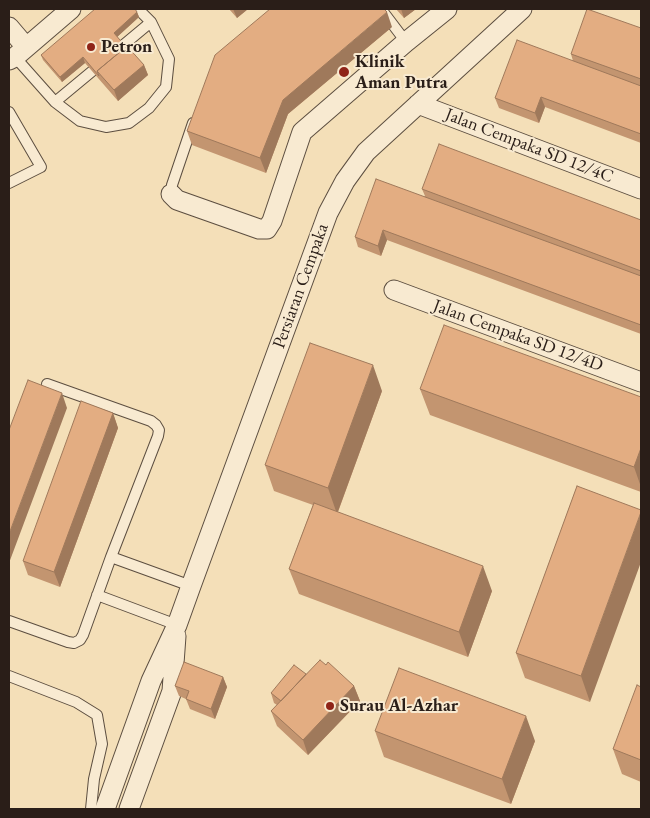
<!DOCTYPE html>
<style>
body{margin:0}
#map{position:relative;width:650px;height:818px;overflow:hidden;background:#f4dfb8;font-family:"EB Garamond",serif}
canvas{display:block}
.frame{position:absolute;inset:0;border:10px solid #2a1e18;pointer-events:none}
</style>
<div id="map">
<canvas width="650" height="818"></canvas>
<div class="frame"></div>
</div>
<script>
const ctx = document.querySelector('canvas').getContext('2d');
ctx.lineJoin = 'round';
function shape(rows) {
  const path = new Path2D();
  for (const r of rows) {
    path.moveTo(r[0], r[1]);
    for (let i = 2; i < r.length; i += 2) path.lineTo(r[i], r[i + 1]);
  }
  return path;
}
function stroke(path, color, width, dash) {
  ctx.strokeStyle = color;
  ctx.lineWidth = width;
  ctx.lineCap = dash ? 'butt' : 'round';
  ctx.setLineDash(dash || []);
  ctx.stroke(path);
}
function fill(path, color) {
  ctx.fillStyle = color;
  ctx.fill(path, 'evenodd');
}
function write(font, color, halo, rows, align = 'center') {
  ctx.font = font + ' "EB Garamond",serif';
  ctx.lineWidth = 4;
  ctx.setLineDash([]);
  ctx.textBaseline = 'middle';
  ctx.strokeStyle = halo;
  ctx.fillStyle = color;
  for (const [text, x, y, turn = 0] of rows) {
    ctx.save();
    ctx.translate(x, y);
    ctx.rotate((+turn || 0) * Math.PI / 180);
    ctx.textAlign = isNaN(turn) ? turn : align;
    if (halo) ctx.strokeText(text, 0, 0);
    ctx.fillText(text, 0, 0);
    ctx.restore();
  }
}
const service = shape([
 [381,9,406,42],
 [115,52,151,22],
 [15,57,55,102,80,121,106,127,129,123,149,108,166,87,169,59,151,22,138,9],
 [55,102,102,63],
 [9,112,41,167,9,183],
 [171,194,172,185,193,123],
 [111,557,191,586],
 [97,595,177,625],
 [9,621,68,642,74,643,80,640,83,635,111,557,158,436,159,430,156,425,151,421,47,384],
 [9,676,76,702,97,715,102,744,94,779,91,809]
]);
const minor = shape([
 [9,27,26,47],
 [9,60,15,57,71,9],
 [418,104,641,189],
 [171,194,177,200,259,229,267,229,272,221,302,132,406,42,447,9],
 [394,290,641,382],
 [105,809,151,681,177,625,191,586,328,213,345,181,366,152,522,9],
 [129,809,172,691,176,636]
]);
stroke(service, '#5c4e40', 12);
stroke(minor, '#5c4e40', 21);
stroke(service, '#f8ead1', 10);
stroke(minor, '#f8ead1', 19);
fill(shape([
 [229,9,248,9,237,18],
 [396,9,416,9,404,18],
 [137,12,139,17,117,37,126,47,144,65,148,75,118,101,85,63,62,82,43,60,41,55],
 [392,27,288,114,266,173,192,145,187,131],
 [641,28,641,143,545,107,539,123,499,108,495,98,573,61,571,54],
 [422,189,641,220,641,334,387,240,381,256,358,247,355,237,425,196],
 [420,389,641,397,641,492,430,415],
 [382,391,338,512,492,591,468,657,299,594,289,569,313,505,274,491,265,465],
 [113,413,118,428,60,587,28,575,23,561],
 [577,486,590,702,525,678,516,653],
 [326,665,354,686,360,701,308,755,277,726,271,711,277,705,274,703,271,693,306,674],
 [223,677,227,687,215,719,190,709,186,699,179,696,175,686],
 [641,687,641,782,622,774,613,749],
 [375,731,535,741,511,804,384,757]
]), '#c39570');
fill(shape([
 [233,9,248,9,237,18],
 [401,9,416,9,404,18],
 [137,12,139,17,116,38,114,33],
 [387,12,392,27,288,114,266,173,260,158,283,100],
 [83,57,85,63,62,82,60,77],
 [144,65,148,75,118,101,114,90],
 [541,97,545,107,539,123,535,113],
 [383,230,387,240,381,256,378,246],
 [373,365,382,391,337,514,328,488],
 [62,393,67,408,9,563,9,534],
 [113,413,118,428,60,587,54,572],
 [641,448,641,487,634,467],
 [641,512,641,562,590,702,581,676],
 [483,566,492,591,468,657,459,632],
 [223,677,227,687,215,719,211,709],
 [354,686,360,701,308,755,303,740],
 [526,716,535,741,511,804,502,779]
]), '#9f795b');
const building = shape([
 [95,9,135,9,137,12,114,33,126,47,97,71,99,76,83,57,60,77,41,55,95,9],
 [270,9,384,9,387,12,283,100,260,158,187,131,215,55,270,9],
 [587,9,641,28,641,79,571,54,587,9],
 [517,40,641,86,641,134,541,97,535,113,495,98,517,40],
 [127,46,144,65,114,90,97,71,127,46],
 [439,144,641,220,641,271,422,189,439,144],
 [376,179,641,276,641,325,383,230,378,246,355,237,376,179],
 [444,325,641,397,641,448,634,467,420,389,444,325],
 [310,343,373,365,328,488,265,465,310,343],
 [28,380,62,393,9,534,9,430,28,380],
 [81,401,113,413,54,572,23,561,81,401],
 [577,486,641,510,641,512,581,676,516,653,577,486],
 [314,503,483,566,459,632,289,569,314,503],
 [320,660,326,665,328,662,354,686,303,740,271,711,320,660],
 [184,662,223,677,211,709,186,699,189,691,175,686,184,662],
 [294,665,306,674,281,701,271,693,294,665],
 [399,668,526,716,502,779,375,731,399,668],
 [637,685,641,687,641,760,613,749,637,685]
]);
fill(building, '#e3ad82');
stroke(building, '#9f795b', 1);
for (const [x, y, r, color] of [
 [91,47,5,"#8f2418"],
 [344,72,6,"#8f2418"],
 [330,706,5,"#8f2418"]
]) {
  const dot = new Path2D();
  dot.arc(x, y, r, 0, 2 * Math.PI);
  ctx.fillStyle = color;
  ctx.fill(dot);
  stroke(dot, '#f8ead1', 2);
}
write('bold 18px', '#2a1e18', '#f8ead1', [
 ["Petron",101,47],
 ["Klinik",355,62],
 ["Aman Putra",355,83],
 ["Surau Al-Azhar",340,706]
], 'left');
write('18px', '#2a1e18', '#f8ead1', [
 ["Jalan Cempaka SD 12/4C",529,146,21],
 ["Persiaran Cempaka",301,286,-70],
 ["Jalan Cempaka SD 12/4D",518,336,20]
]);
</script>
